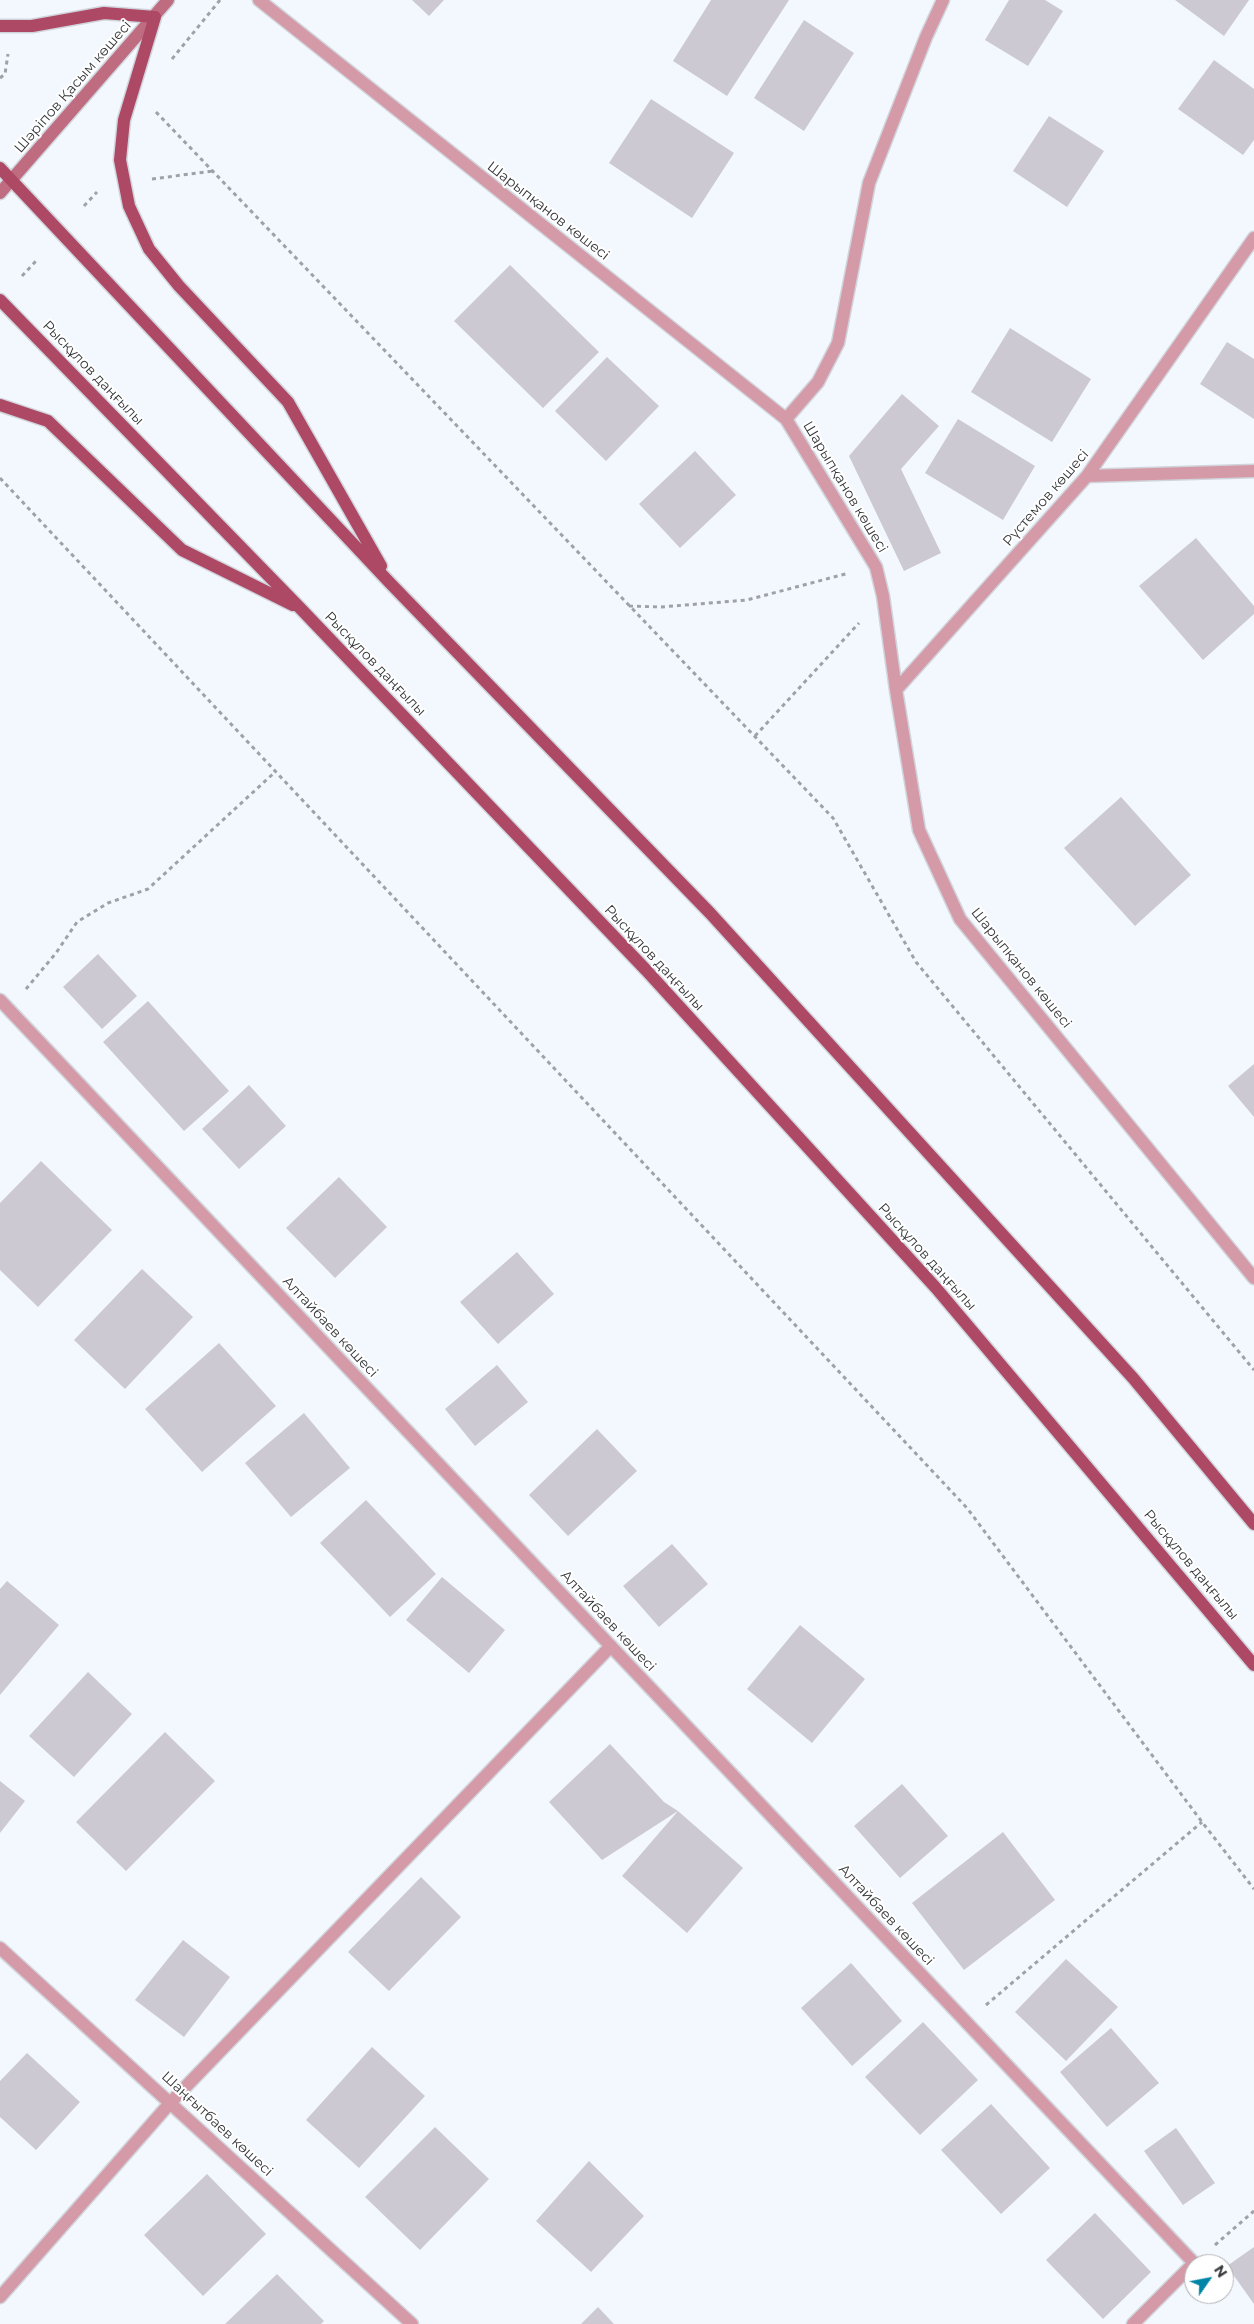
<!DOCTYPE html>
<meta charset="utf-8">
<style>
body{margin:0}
#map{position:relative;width:1254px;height:2324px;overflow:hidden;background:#f3f8fe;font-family:Montserrat,sans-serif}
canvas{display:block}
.north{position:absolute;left:1184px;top:2254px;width:50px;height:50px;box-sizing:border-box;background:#fff;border:1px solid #aeafb0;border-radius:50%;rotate:57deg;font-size:14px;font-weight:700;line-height:20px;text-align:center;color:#343639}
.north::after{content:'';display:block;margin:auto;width:18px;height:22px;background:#0084a7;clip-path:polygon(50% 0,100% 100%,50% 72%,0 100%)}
</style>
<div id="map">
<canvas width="1254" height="2324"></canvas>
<div class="north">N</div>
</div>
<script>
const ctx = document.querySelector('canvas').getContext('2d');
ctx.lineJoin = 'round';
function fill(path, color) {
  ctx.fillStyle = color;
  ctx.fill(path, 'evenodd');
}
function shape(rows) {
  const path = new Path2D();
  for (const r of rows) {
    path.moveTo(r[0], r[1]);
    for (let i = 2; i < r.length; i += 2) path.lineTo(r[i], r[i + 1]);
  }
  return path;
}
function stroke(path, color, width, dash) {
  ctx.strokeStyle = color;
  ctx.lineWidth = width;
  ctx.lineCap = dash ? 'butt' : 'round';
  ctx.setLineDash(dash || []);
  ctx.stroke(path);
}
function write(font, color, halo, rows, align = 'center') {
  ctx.font = font + ' Montserrat,sans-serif';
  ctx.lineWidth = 4;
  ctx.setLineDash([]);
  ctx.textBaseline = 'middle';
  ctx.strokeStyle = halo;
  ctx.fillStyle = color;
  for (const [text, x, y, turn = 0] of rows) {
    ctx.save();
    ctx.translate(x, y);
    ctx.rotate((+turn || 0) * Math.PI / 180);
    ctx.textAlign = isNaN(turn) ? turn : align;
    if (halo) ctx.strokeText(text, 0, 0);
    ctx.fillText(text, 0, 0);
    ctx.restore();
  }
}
fill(shape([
 [412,0,444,0,429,16],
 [711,0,789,0,727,96,673,61],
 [1009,0,1045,0,1063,11,1028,66,985,40],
 [1175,0,1249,0,1224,36],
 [804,20,854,53,804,131,754,98],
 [1214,60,1254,89,1254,140,1243,155,1178,109],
 [651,99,734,153,692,218,609,163],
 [1049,116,1104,151,1067,207,1013,171],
 [510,265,599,352,543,408,454,321],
 [1010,328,1091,379,1052,442,971,392],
 [1227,342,1254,359,1254,419,1200,384],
 [607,357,659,406,606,461,555,411],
 [902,394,939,426,901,469,941,553,904,571,849,456],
 [958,419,1035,466,1003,520,925,473],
 [695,451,736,495,680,548,639,504],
 [1196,538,1254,606,1254,614,1203,660,1139,586],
 [1121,797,1191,875,1135,926,1064,848],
 [98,954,137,996,102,1029,63,987],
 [148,1001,229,1091,184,1131,103,1042],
 [1254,1064,1254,1117,1228,1086],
 [249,1085,286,1126,239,1169,202,1129],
 [41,1161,112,1230,38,1307,0,1270,0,1203],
 [339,1177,387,1227,335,1278,286,1228],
 [517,1252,554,1294,498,1344,460,1302],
 [142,1269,193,1317,125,1389,74,1340],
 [219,1343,276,1406,202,1472,145,1409],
 [497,1365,528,1402,475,1446,445,1409],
 [304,1413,350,1468,291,1517,245,1463],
 [597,1429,637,1471,568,1536,529,1495],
 [366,1500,436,1574,390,1617,320,1543],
 [672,1544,708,1584,659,1627,623,1586],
 [442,1577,505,1630,469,1673,406,1620],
 [7,1581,59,1625,0,1695,0,1589],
 [800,1625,865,1679,812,1743,747,1689],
 [88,1672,132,1714,74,1777,29,1736],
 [165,1732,215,1781,126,1871,76,1822],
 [610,1744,664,1802,678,1811,743,1868,687,1933,622,1876,678,1811,602,1860,549,1802],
 [0,1781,25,1801,0,1833],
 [902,1784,948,1836,900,1878,854,1826],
 [1003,1832,1055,1900,964,1970,912,1903],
 [421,1877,461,1917,389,1991,348,1952],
 [183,1940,230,1977,184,2037,135,2000],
 [1066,1959,1118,2007,1066,2061,1015,2012],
 [851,1963,902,2021,852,2066,801,2008],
 [923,2022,978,2080,920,2135,865,2077],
 [1111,2028,1159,2083,1107,2127,1060,2072],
 [372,2047,425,2096,359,2168,306,2120],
 [27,2053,80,2102,36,2150,0,2117,0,2081],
 [991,2104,1050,2168,1001,2214,941,2150],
 [435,2127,489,2179,420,2250,365,2197],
 [1176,2128,1215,2183,1183,2205,1144,2151],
 [589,2161,644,2216,591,2272,536,2221],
 [207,2174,266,2234,203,2296,144,2235],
 [1095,2213,1151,2272,1103,2319,1046,2260],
 [1254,2247,1254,2304,1227,2266],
 [277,2274,324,2321,321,2324,225,2324],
 [598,2307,614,2324,581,2324]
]), '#ccc9d2');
const minor = shape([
 [259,0,786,419,876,567,883,596,896,690,919,830,960,919,1254,1278],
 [786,419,818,382,838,343,869,183,926,37,943,0],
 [1087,476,1254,471],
 [896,690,1087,476,1254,238],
 [0,1000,1194,2263,1133,2324],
 [0,1948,412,2324],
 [0,2297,171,2102,611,1646]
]);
const secondary = shape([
 [0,193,168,0]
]);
const primary = shape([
 [0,26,32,26,104,13,155,17,124,120,120,160,129,206,149,249,179,286,288,402,381,566],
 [0,168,390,583,710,913,1133,1378,1254,1524],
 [0,300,301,609,646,970,936,1288,1254,1665],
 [0,405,48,421,182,550,293,605]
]);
stroke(minor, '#d1d5db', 15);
stroke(secondary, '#d1d5db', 15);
stroke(primary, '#d1d5db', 15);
stroke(shape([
 [172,59,220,0],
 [0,78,5,74,8,54],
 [156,112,833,818,916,962,1254,1370],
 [152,179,213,171],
 [84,206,97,192],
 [22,276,36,261],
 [0,478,967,1508,1202,1822,1254,1889],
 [629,606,661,607,747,600,849,573],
 [755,736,859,623],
 [26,989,56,953,77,922,108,903,148,889,275,772],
 [986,2005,1202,1822],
 [1215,2245,1254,2211]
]), '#9ea2a7', 3, [4, 4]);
stroke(minor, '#d59aa7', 12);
stroke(secondary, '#bf6b80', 12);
stroke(primary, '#ad4865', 12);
write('14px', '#343639', '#fff', [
 ["Шәріпов Қасым көшесі",73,87,-49],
 ["Шарыпқанов көшесі",548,211,38],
 ["Рысқұлов даңғылы",93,373,46],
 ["Шарыпқанов көшесі",845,487,59],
 ["Рүстемов көшесі",1046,498,-49],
 ["Рысқұлов даңғылы",375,664,46],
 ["Рысқұлов даңғылы",654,958,47],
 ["Шарыпқанов көшесі",1021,968,51],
 ["Рысқұлов даңғылы",927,1257,48],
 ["Алтайбаев көшесі",330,1327,47],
 ["Рысқұлов даңғылы",1191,1565,50],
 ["Алтайбаев көшесі",608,1621,47],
 ["Алтайбаев көшесі",886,1915,47],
 ["Шаңғытбаев көшесі",217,2124,43]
]);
</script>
